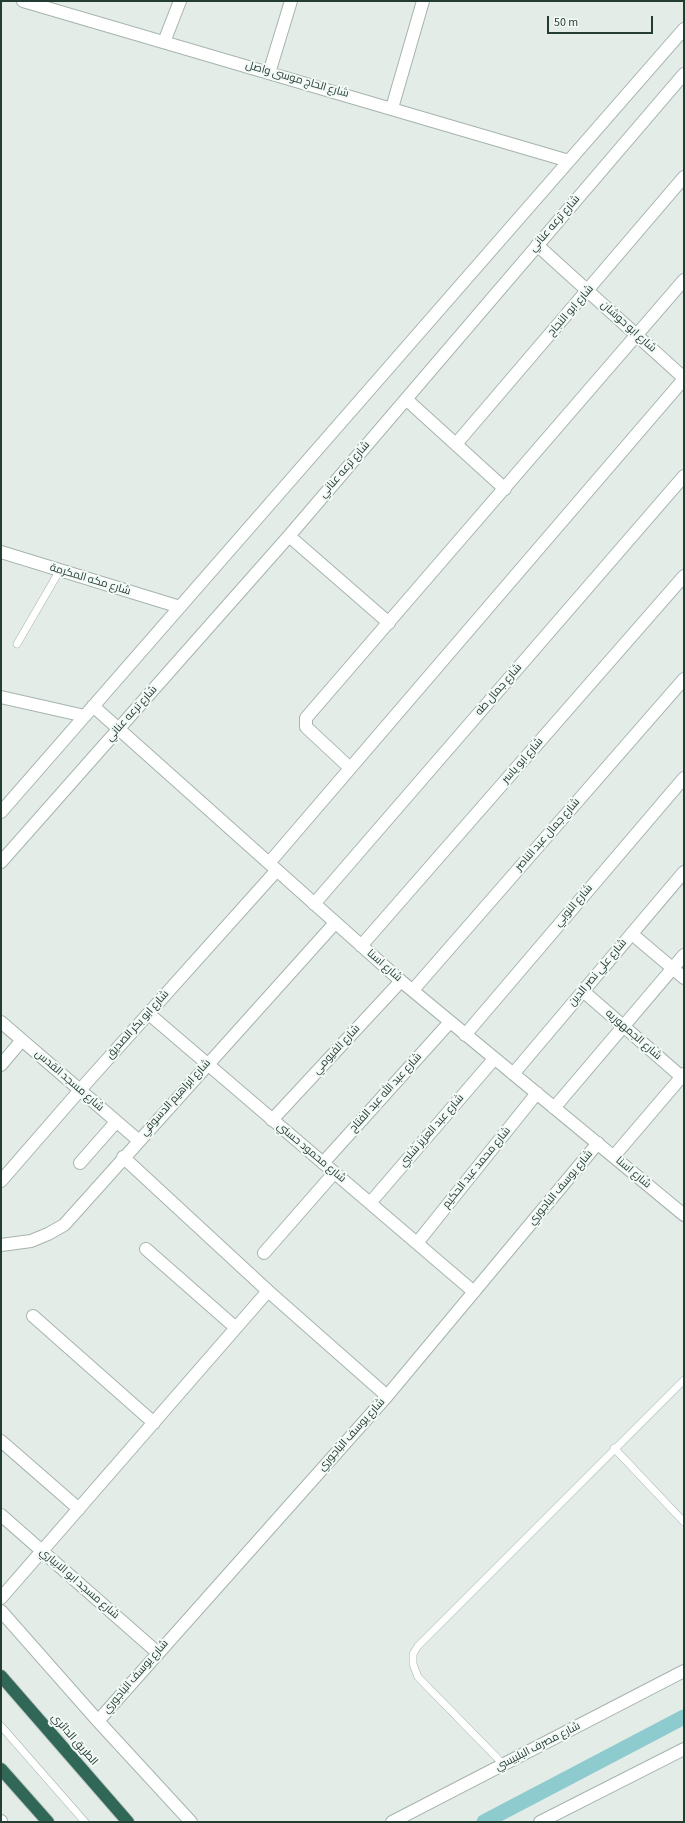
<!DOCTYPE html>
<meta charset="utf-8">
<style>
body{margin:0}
#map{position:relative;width:685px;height:1823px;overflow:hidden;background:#e3ece7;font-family:"Source Sans 3",sans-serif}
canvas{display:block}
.frame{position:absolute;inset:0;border:2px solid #243d33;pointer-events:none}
.scale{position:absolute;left:547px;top:16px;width:106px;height:18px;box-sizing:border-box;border:2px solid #243d33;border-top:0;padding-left:5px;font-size:12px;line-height:14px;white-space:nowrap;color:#243d33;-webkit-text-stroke:3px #f3f9f6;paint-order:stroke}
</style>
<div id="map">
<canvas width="685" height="1823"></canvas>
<div class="frame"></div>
<div class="scale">50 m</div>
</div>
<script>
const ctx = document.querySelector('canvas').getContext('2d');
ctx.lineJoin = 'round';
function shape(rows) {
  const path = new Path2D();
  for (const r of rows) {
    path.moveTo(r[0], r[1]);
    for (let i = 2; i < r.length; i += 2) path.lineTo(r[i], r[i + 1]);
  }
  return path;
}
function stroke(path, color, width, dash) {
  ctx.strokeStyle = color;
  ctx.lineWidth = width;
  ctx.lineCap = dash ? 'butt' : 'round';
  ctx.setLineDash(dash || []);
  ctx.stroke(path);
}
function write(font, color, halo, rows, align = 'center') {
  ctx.font = font + ' "Source Sans 3",Cairo,sans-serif';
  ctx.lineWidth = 4;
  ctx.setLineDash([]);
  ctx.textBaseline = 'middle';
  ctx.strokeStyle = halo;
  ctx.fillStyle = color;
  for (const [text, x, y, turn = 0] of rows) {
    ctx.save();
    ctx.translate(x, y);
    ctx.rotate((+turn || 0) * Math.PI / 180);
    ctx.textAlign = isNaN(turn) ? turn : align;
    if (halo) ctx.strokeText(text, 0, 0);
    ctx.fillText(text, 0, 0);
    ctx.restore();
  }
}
stroke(shape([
 [484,1822,684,1717]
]), '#8ecbce', 15);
const lane = shape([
 [17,644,60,570],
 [614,1448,684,1522],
 [1,1726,85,1822],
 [504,1765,418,1677,413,1664,413,1654,418,1646,684,1380]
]);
const street = shape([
 [23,1,569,161],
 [164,42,180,1],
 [269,73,291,1],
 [392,108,423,1],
 [537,245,684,378],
 [406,399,505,489],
 [456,444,684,177],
 [289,536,389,623],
 [1,552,180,607],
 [1,697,85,716],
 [93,706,401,981,684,1215],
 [350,768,306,727,306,718,684,280],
 [1,812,684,29],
 [1,862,289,536,684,74],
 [269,863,684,379],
 [314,904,684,476],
 [632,934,684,978],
 [361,946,684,576],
 [413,990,684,679],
 [583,991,684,1079],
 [149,1014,474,1292],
 [1,1022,138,1140],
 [465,1035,684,778],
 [1,1065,22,1040],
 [513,1074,684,872],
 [554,1108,684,955],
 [272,1120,401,981],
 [614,1156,684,1074],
 [123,1157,268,1291,387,1396],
 [80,1163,116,1122],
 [323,1163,450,1022],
 [1,1181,80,1090,277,870],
 [370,1203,494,1059],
 [417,1243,537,1093],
 [1,1245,31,1241,48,1234,64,1225,335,923],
 [146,1249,236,1328],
 [264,1253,334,1173],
 [33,1316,154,1423],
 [1,1441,79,1509],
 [1,1515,158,1653],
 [1,1598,268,1291],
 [1,1611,98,1721,191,1822],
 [98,1721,387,1396,598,1143],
 [1,1821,1,1822],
 [392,1822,684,1671],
 [540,1822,684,1749]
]);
const highway = shape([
 [1,1676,128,1822],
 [1,1769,48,1822]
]);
stroke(lane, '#a6b4ad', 8);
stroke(street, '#a6b4ad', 14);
stroke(highway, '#c2c9c6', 14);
stroke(lane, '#fff', 7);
stroke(street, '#fff', 12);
stroke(highway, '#316756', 12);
write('11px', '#243d33', '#f3f9f6', [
 ["شارع الحاج موسى واصل",297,80,16],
 ["شارع ترعه عناني",555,224,-49],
 ["شارع ابو النجاح",571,311,-49],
 ["شارع ابو حوشان",628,327,42],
 ["شارع ترعه عناني",345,470,-49],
 ["شارع مكه المكرمة",90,580,17],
 ["شارع جمال طه",499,690,-49],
 ["شارع ترعه عناني",132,714,-48],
 ["شارع ابو ياسر",523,761,-49],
 ["شارع جمال عبد الناصر",548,835,-49],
 ["شارع النوبي",574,906,-49],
 ["شارع اسنا",384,966,41],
 ["شارع علي نصر الدين",598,973,-50],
 ["شارع ابو بكر الصديق",138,1025,-48],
 ["شارع الجمهوريه",633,1035,41],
 ["شارع الفيومي",337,1050,-47],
 ["شارع مسجد القدس",69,1081,41],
 ["شارع عبد الله عبد الفتاح",386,1093,-48],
 ["شارع ابراهيم الدسوقي",176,1098,-48],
 ["شارع عبد العزيز شلبي",432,1131,-49],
 ["شارع محمود حسني",311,1153,40],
 ["شارع محمد عبد الحكيم",477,1168,-51],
 ["شارع اسنا",633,1173,40],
 ["شارع يوسف الباجوري",561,1188,-50],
 ["شارع يوسف الباجوري",352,1435,-48],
 ["شارع مسجد ابو الابياري",79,1584,41],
 ["شارع يوسف الباجوري",136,1677,-49],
 ["الطريق الدائري",74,1740,49],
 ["شارع مصرف البلبيسي",538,1747,-27]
]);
</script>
